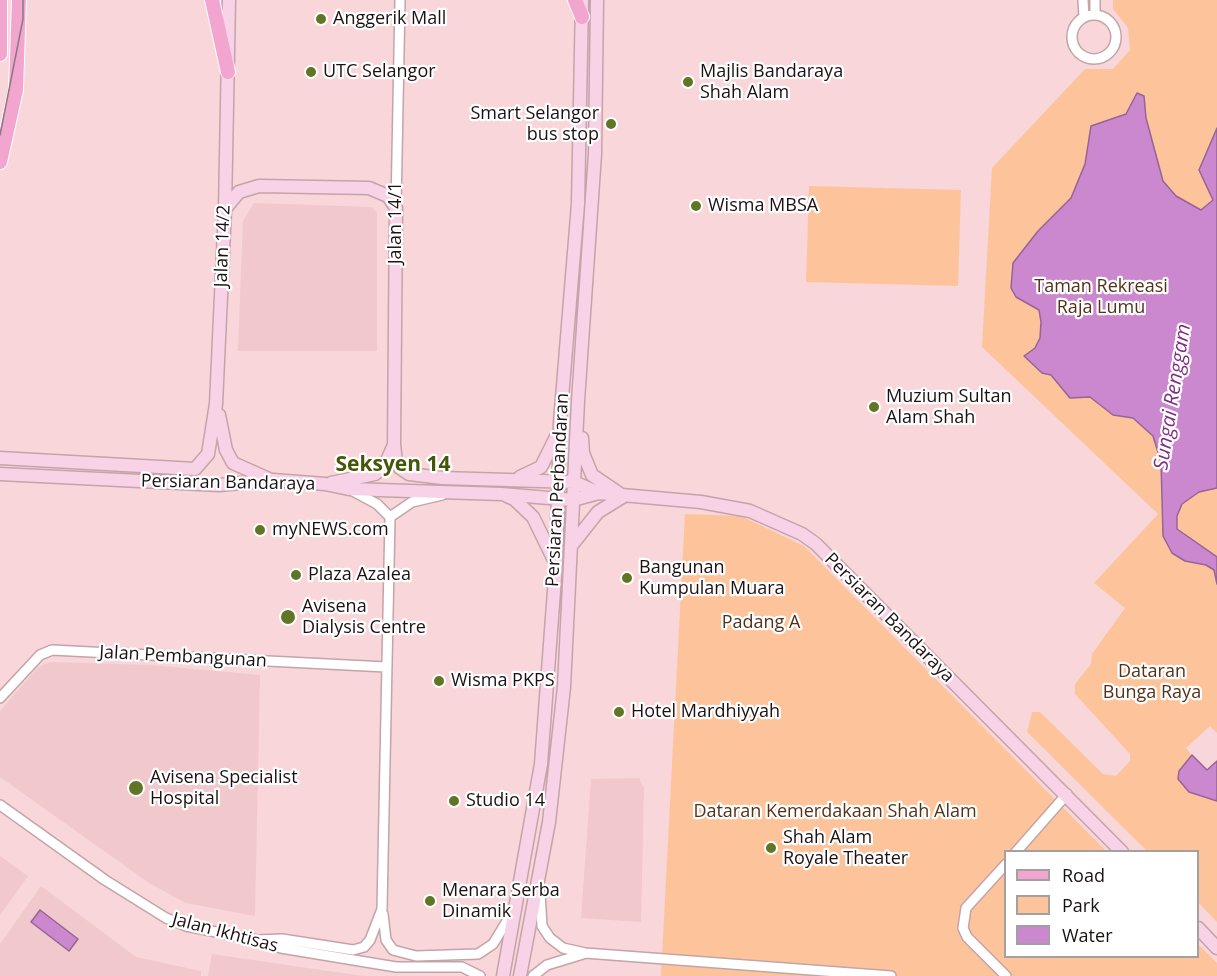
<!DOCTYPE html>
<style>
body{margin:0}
#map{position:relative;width:1217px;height:976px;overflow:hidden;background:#f8d6da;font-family:"Open Sans",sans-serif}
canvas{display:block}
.legend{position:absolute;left:1004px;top:850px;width:195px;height:108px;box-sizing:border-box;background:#fff;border:2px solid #a4a0a0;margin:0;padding:8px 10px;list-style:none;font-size:18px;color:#1c1112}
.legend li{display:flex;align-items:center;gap:12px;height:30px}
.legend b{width:30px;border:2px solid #a4a0a0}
</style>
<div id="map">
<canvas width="1217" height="976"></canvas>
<ul class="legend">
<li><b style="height:8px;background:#f1a5cf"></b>Road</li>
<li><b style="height:16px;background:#fdc49c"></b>Park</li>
<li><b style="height:16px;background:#cb88ce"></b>Water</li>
</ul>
</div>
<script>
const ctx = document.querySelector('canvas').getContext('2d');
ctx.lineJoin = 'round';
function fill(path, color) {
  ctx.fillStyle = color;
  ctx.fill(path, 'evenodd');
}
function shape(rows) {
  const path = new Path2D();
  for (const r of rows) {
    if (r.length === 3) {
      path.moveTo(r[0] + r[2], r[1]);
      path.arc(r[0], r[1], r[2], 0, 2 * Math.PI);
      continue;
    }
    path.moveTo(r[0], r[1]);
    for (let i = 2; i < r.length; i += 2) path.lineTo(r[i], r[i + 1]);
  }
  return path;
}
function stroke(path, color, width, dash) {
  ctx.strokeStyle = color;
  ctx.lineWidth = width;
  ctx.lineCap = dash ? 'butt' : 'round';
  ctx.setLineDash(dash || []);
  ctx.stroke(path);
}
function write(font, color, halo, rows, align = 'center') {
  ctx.font = font + ' "Open Sans",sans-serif';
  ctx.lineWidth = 4.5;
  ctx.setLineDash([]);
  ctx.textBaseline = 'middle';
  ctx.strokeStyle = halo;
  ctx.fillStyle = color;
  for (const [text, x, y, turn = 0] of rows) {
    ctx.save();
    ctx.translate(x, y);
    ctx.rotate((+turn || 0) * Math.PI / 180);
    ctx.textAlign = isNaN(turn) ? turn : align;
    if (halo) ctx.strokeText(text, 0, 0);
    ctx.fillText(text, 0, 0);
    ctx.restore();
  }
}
fill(shape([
 [254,203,372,207,377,213,377,351,238,351,243,221],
 [50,662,151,665,260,675,255,916,186,903,149,883,0,777,0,711,38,667],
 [639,778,644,788,641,922,581,918,591,779],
 [0,856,28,876,0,915],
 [41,886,136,957,201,971,201,976,0,976,0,944],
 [212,954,321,970,365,976,208,976]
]), '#f1c8cc');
fill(shape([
 [1113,0,1217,0,1217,733,1210,726,1186,748,1192,755,1179,771,1196,795,1217,801,1217,922,1198,902,1198,852,1147,851,1027,732,1032,712,1040,712,1103,774,1116,776,1130,761,1130,754,1075,694,1075,684,1091,664,1092,654,1125,608,1094,583,1158,514,982,347,992,168,1085,69,1113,69,1130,50,1128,28,1113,9],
 [809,186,961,190,958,286,806,282],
 [685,514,741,516,804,546,1106,851,1006,852,1006,956,1198,956,1198,944,1217,963,1217,976,661,976]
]), '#fdc49c');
const water = shape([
 [1137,93,1144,96,1146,118,1163,181,1176,196,1201,210,1213,200,1199,170,1217,128,1217,488,1199,492,1182,504,1177,516,1177,529,1217,557,1217,584,1214,570,1206,565,1185,561,1172,553,1163,536,1161,462,1153,436,1133,418,1113,415,1090,397,1070,398,1051,375,1042,373,1024,356,1035,348,1040,338,1041,322,1039,310,1016,297,1011,288,1013,263,1038,231,1071,198,1085,164,1091,126,1126,114,1137,93],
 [1192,755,1207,770,1217,761,1217,801,1189,792,1178,779,1179,771,1192,755],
 [40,910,78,939,69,951,31,922,40,910]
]);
fill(water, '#cb88ce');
stroke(water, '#966496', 1.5);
const street = shape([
 [1083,0,1084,17],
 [1095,0,1095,14],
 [1094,37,22],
 [396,208,400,0],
 [390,517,412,502,442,495],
 [0,698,40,655,52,650,386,667],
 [0,805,105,880,166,918,186,926,257,940,281,948,396,967,462,967,480,976],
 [1016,852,1067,794],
 [1006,864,966,908,963,928,967,937,1006,976],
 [540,893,542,926,550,938,563,948,585,953,891,976],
 [383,914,386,940,393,950,416,956,478,954,493,944,510,916],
 [257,940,282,939,353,950,364,947,370,940,382,909,390,517,377,504,351,490],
 [533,976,547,965,583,954]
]);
const secondary = shape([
 [225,209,239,192,259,186,369,188,388,196,396,208,394,445,396,462,400,468,409,474,442,478,574,482,599,493],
 [219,415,226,450,233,463,269,479],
 [582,438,583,453,592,475,620,494],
 [0,458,195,469,208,454,216,404,225,209,229,0],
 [0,474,219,485,273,480,325,484,349,489,501,494,573,500,599,493,701,502,750,511,802,534,816,544,1122,852],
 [520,477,541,467,556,437],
 [331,483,375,474,385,465,393,447],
 [507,496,514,499,533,517,554,560],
 [571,546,598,512,624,496],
 [1198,928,1217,948],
 [503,976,541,764,556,564,560,422,578,204,582,0],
 [520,976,549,822,564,687,578,401,595,154,597,0]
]);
const primary = shape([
 [212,0,228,72],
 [575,0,582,17],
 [0,54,0,0],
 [0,162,16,90,19,0]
]);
stroke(street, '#c4a4a8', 12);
stroke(secondary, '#c4a4a8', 15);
stroke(primary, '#fff', 16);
stroke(street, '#fff', 9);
stroke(secondary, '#f8d2e7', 12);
stroke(primary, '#f1a5cf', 14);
stroke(shape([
 [0,135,23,19,23,0]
]), '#8f787b', 1.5);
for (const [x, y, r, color] of [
 [321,19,6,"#607626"],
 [311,72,6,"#607626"],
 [688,82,6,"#607626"],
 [611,124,6,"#607626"],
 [696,206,6,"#607626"],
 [874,407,6,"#607626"],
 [260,530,6,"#607626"],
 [296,575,6,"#607626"],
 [627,578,6,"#607626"],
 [288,617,8,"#607626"],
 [439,681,6,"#607626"],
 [619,712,6,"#607626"],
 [136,788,8,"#607626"],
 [454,801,6,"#607626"],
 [771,848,6,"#607626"],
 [430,901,6,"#607626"]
]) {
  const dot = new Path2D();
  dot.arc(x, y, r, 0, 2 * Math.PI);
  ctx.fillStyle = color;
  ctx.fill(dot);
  stroke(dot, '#fff', 2);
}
write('18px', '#1c1112', '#fff', [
 ["Anggerik Mall",333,19],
 ["UTC Selangor",323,72],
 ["Majlis Bandaraya",700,72],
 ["Shah Alam",700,93],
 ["Smart Selangor",599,114,"right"],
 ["bus stop",599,135,"right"],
 ["Wisma MBSA",708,206],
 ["Muzium Sultan",886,397],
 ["Alam Shah",886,418],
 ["myNEWS.com",272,530],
 ["Bangunan",639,568],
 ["Kumpulan Muara",639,589],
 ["Plaza Azalea",308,575],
 ["Avisena",302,607],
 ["Dialysis Centre",302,628],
 ["Wisma PKPS",451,681],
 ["Hotel Mardhiyyah",631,712],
 ["Avisena Specialist",150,778],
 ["Hospital",150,799],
 ["Studio 14",466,801],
 ["Shah Alam",783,838],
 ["Royale Theater",783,859],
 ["Menara Serba",442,891],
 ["Dinamik",442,912]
], 'left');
write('18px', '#1c1112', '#fff', [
 ["Jalan 14/1",396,223,-90],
 ["Jalan 14/2",223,246,-88],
 ["Persiaran Bandaraya",228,483,1],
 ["Persiaran Perbandaran",558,490,-87],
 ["Persiaran Bandaraya",889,618,45],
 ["Jalan Pembangunan",183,657,3],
 ["Jalan Ikhtisas",225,933,15]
]);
write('18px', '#543219', '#fff', [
 ["Taman Rekreasi",1101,287],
 ["Raja Lumu",1101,308],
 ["Padang A",761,623],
 ["Dataran",1152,672],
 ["Bunga Raya",1152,693],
 ["Dataran Kemerdakaan Shah Alam",835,812]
]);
write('italic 20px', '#7e2e83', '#fff', [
 ["Sungai Renggam",1173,397,-81]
]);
write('bold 21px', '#445608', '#fff', [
 ["Seksyen 14",393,465]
]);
</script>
